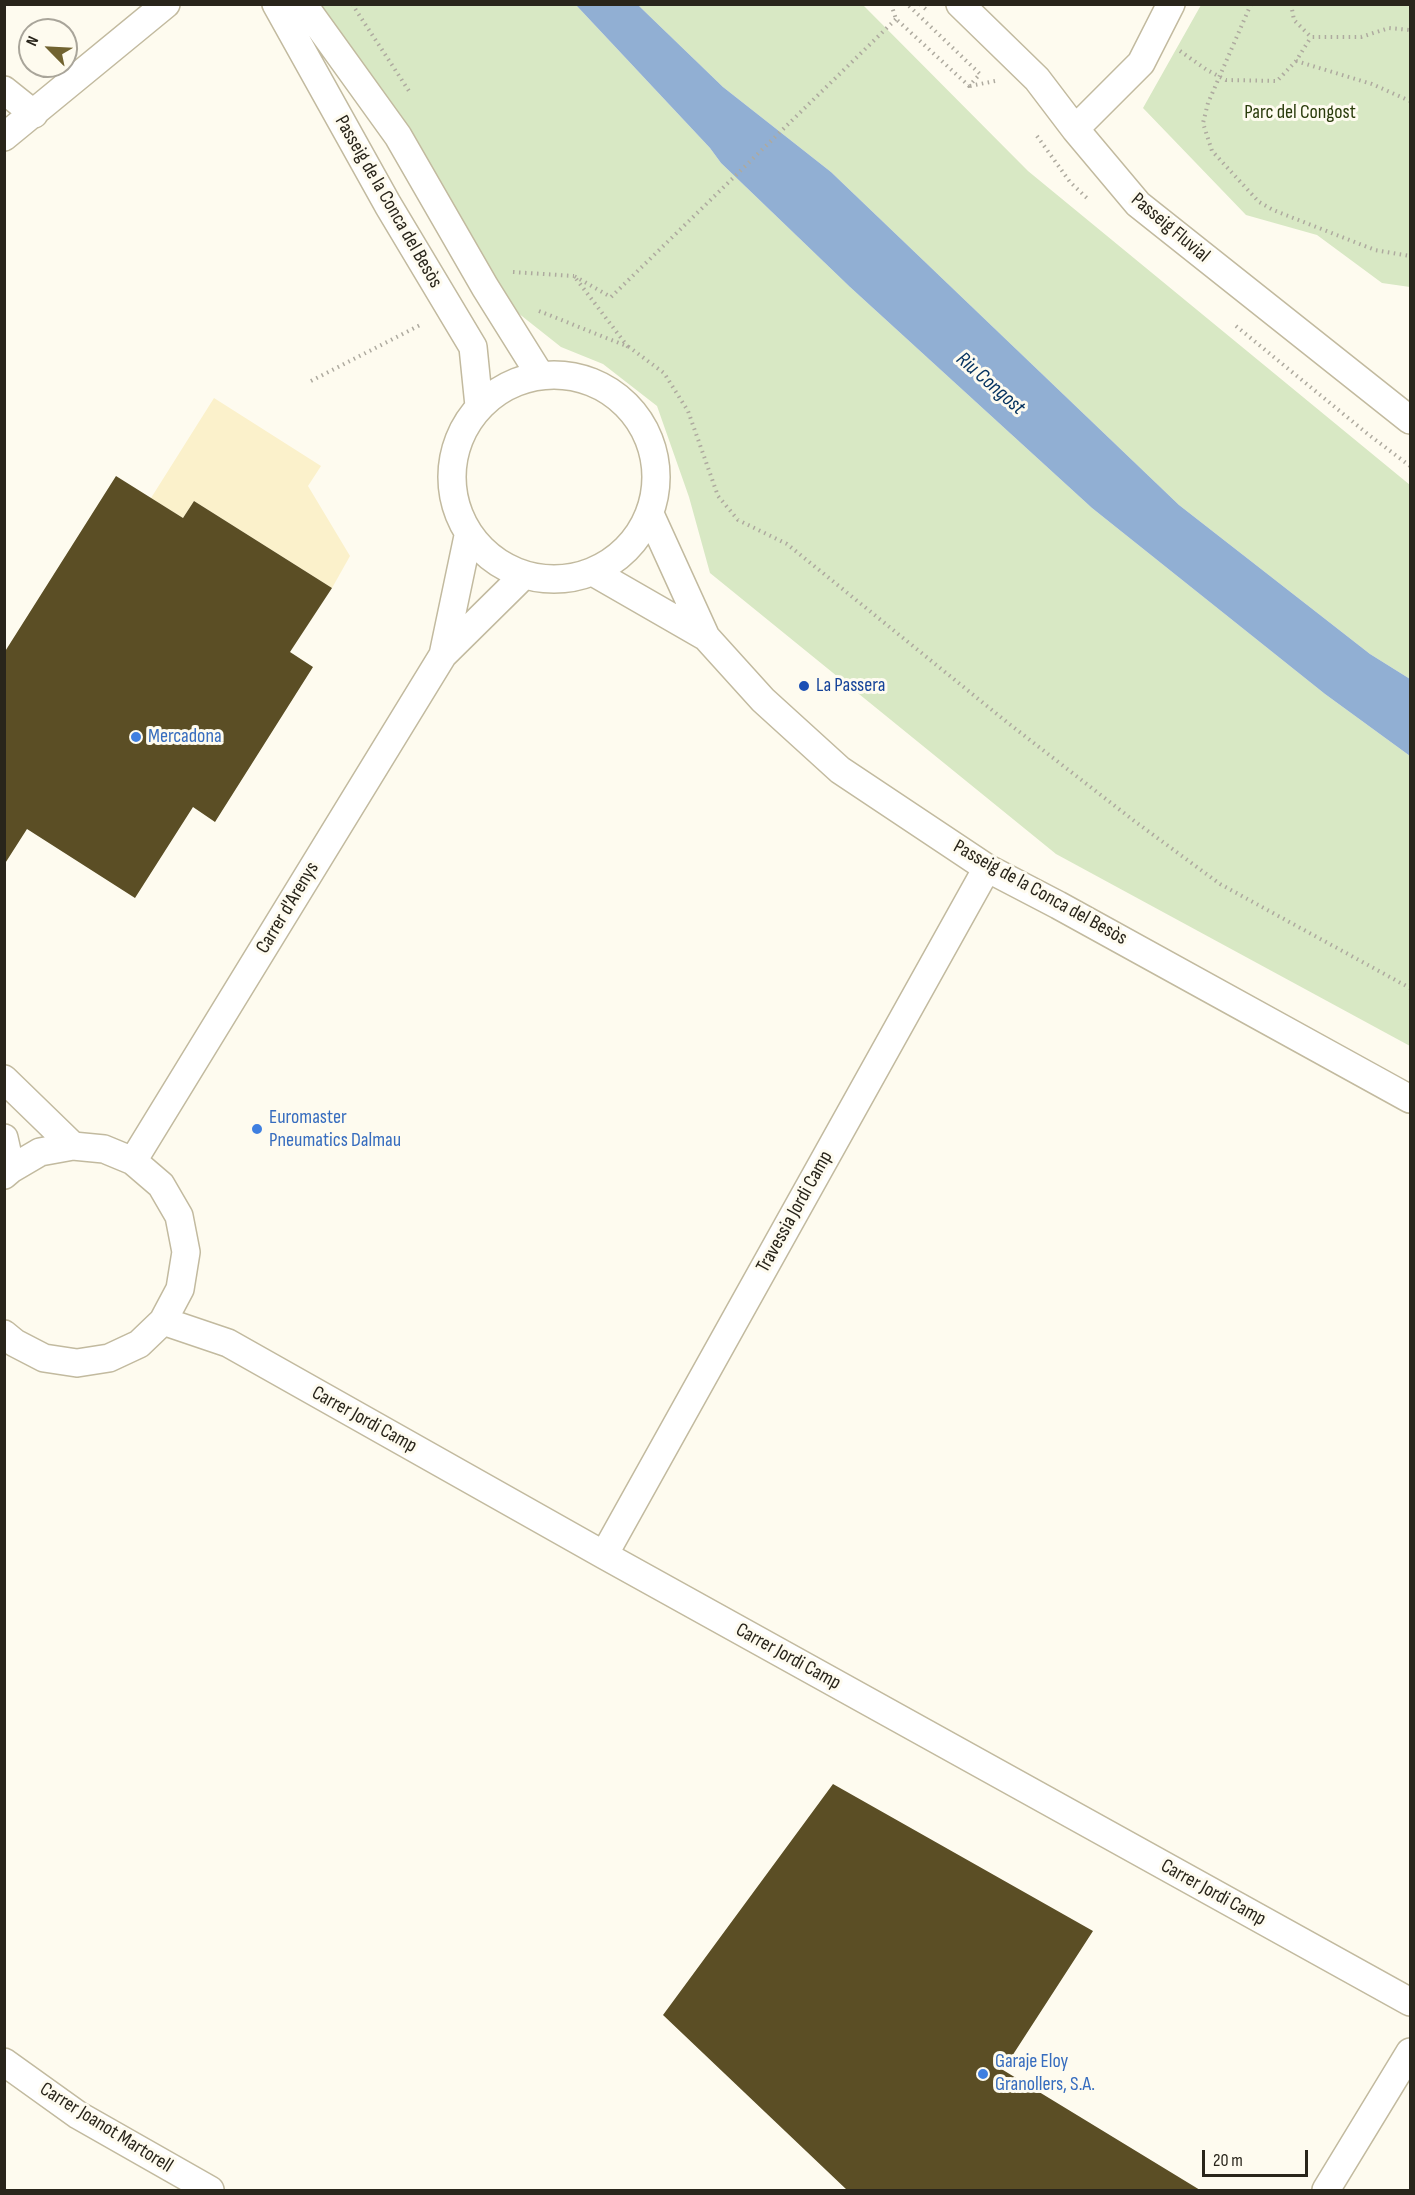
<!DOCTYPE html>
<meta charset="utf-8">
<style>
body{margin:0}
#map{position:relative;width:1415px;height:2195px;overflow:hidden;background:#fefbef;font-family:"Sofia Sans Condensed",sans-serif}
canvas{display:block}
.frame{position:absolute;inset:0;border:6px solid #29251b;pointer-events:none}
.north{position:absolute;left:18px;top:18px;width:60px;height:60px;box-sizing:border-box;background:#fefbef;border:2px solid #a9a59a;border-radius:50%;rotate:294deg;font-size:16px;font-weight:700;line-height:24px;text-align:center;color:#29251b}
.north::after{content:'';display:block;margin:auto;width:21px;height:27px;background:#716330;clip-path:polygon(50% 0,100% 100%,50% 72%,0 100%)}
.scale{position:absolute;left:1202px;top:2150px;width:106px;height:27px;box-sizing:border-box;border:3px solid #29251b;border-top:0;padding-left:8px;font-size:18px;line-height:21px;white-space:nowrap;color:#29251b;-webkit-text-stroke:4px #fefbef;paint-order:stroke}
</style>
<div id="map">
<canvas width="1415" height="2195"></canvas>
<div class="frame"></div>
<div class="north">N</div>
<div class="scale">20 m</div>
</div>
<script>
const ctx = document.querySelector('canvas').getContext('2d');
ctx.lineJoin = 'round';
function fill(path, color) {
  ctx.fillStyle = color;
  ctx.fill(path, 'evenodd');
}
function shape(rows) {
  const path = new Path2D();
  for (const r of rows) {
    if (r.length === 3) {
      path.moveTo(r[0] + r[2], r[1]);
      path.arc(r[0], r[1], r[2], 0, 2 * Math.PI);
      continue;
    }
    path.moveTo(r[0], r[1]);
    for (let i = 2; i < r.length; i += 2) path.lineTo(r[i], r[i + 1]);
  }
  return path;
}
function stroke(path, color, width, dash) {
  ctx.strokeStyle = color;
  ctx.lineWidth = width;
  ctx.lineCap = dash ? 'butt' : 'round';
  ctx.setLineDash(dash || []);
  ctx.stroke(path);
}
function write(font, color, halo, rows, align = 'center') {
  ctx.font = font + ' "Sofia Sans Condensed",sans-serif';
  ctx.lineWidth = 6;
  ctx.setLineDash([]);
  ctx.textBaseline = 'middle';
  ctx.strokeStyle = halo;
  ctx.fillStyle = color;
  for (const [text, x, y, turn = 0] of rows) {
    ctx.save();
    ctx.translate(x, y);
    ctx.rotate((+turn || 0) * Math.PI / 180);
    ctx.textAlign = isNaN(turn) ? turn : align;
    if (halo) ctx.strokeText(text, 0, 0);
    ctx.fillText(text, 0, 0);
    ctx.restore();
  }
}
fill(shape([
 [309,5,576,5,710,148,721,163,850,287,1092,508,1325,694,1410,756,1410,1046,1056,854,710,573,689,497,657,406,603,364,561,347,513,309],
 [638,5,863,5,1028,171,1410,485,1410,679,1370,654,1179,505,831,172,723,87],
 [1201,5,1410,5,1410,287,1382,283,1317,235,1246,215,1143,108]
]), '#d8e8c4');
fill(shape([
 [214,398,321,466,308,486,350,556,332,588,194,501,183,518,151,498]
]), '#fbf1cb');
fill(shape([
 [576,5,638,5,723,87,831,172,1179,505,1370,654,1410,679,1410,756,1325,694,1092,508,850,287,721,163,710,148]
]), '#91afd3');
fill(shape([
 [116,476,183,518,194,501,332,588,290,652,313,667,215,822,193,807,135,898,27,829,4,865,4,653],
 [833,1784,1093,1931,1003,2070,1200,2190,847,2190,663,2015]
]), '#5b4e25');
const street = shape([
 [276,4,388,205,473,347,479,406],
 [303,4,398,136,485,287,540,375],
 [960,4,1037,79,1075,129,1138,204,1410,420],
 [4,90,34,114],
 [1075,129,1141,63,1171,4],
 [4,137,166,4],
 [554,477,102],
 [650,514,706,637,763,700,840,770,987,868,1058,905,1410,1099],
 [593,572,706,637],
 [443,655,468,536],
 [4,1079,73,1146],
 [4,1138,11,1169],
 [133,1161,443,655,523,576],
 [4,1175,11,1169,40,1152,73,1146,104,1149,133,1161,161,1185,179,1216,186,1252,180,1289,163,1321,139,1344,109,1358,77,1363,44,1358,15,1343,4,1334],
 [163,1321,228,1343,604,1555,1410,2002],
 [604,1555,987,868],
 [4,2062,78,2115,210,2190],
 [1326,2190,1410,2052]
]);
stroke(street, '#c2ba9f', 30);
stroke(shape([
 [352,4,411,94],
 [891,4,896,19,969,86,980,74,907,4],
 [920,4,929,12],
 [1251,4,1208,103,1203,123,1212,151,1259,202,1273,210,1375,250,1410,256],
 [1291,4,1294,20,1311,37,1361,37,1389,28,1410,30],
 [1180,51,1207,70,1226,80,1277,81,1296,61,1311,37],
 [1296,61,1372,84,1410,101],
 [970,86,995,81],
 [1037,136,1070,182,1089,200],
 [513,272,574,276],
 [539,311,629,347,664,373,688,411,718,496,738,520,787,544,1008,723,1133,820,1220,884,1410,988],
 [1236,326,1369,435,1410,466],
 [628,347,574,276,611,297,896,19],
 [311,381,422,324]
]), '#aeaa9f', 4, [1.5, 4.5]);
stroke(street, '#fff', 27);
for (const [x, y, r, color] of [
 [804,686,6,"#1a4fb4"],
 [136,737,6,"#3f7fe0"],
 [257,1129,6,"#3f7fe0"],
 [983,2074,6,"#3f7fe0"]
]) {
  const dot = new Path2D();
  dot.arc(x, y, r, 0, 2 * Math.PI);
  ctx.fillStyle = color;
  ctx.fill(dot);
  stroke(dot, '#fefbef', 2);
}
write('20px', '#2a3b0b', '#fefbef', [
 ["Parc del Congost",1300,113]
]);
write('20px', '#29251b', '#fefbef', [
 ["Passeig de la Conca del Besòs",388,202,60],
 ["Passeig Fluvial",1170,228,40],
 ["Passeig de la Conca del Besòs",1040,893,29],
 ["Carrer d'Arenys",288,908,-59],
 ["Travessia Jordi Camp",795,1212,-61],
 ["Carrer Jordi Camp",364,1420,29],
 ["Carrer Jordi Camp",788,1657,29],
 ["Carrer Jordi Camp",1213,1893,29],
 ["Carrer Joanot Martorell",106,2128,32]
]);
write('20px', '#164399', '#fefbef', [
 ["La Passera",816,686]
], 'left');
write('20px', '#366cbe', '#fefbef', [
 ["Mercadona",148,737],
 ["Euromaster",269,1118],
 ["Pneumatics Dalmau",269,1141],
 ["Garaje Eloy",995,2062],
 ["Granollers, S.A.",995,2085]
], 'left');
write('italic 21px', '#04325f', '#fefbef', [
 ["Riu Congost",990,384,41]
]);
</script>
